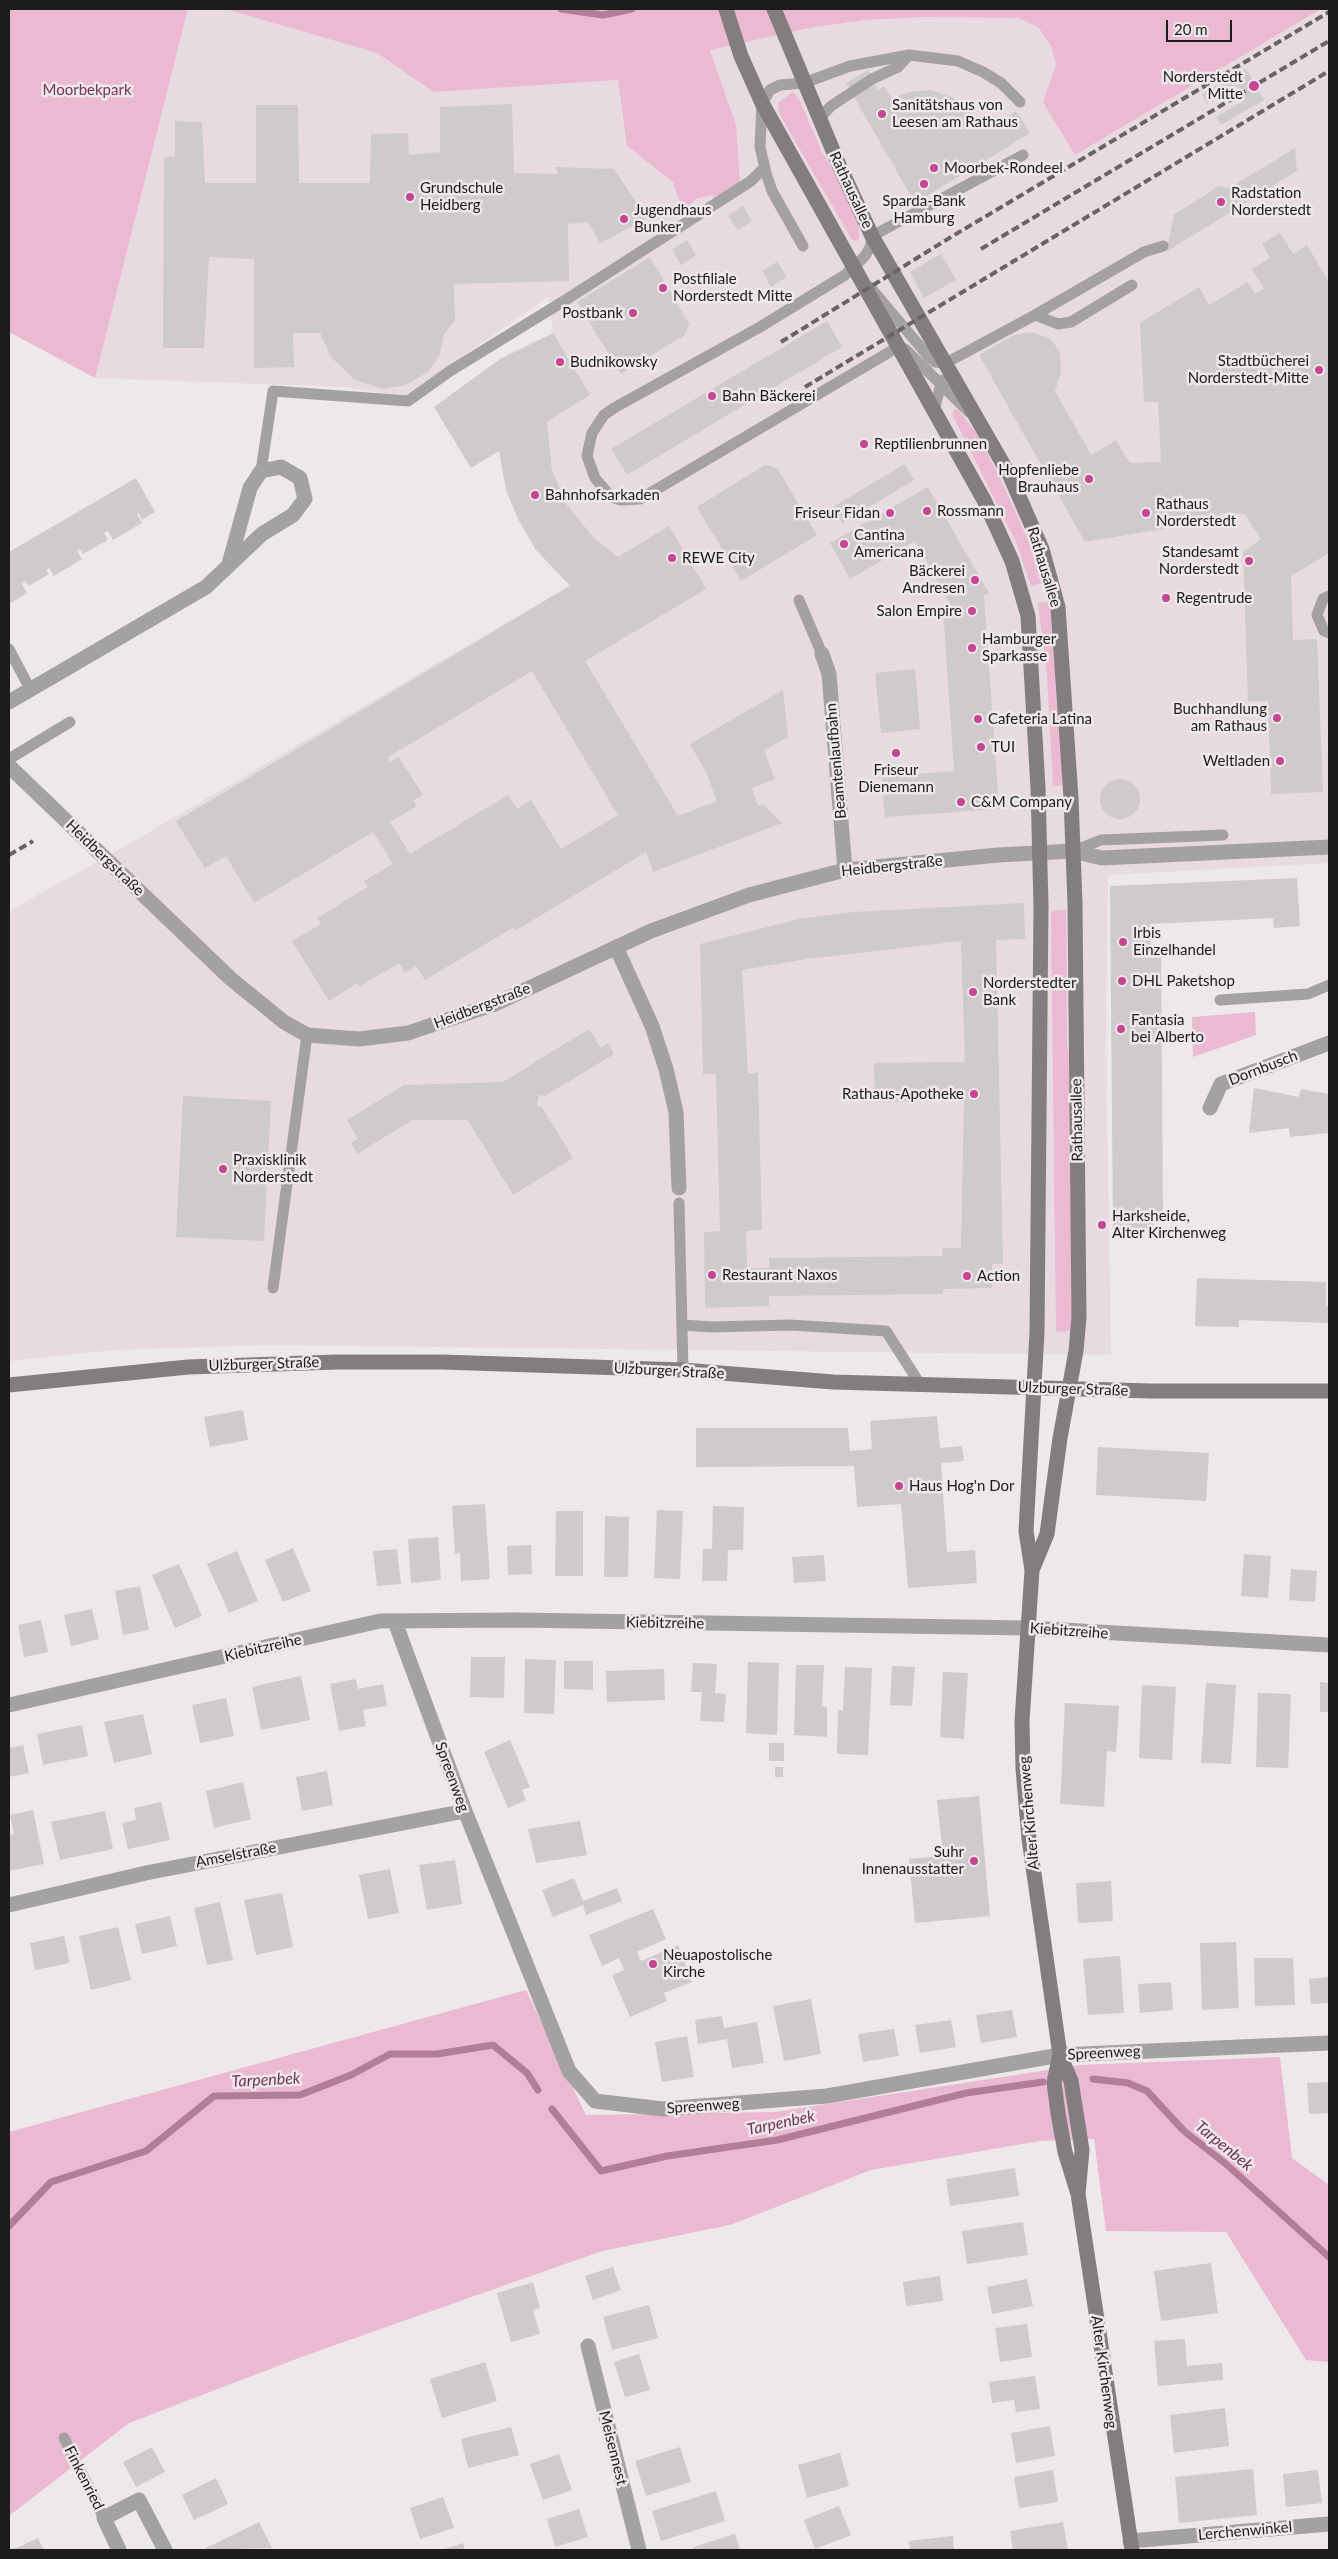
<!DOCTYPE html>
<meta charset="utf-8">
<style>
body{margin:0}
#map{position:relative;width:1338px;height:2559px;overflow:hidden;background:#ede8ea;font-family:Lato,sans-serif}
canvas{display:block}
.frame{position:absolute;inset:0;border:10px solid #1d1b1c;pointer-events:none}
.scale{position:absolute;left:1166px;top:20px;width:66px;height:22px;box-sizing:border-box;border:2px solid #1d1b1c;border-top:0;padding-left:6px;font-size:15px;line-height:18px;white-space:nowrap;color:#1d1b1c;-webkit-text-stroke:4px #ede8ea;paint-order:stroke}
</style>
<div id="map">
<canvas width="1338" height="2559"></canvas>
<div class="frame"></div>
<div class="scale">20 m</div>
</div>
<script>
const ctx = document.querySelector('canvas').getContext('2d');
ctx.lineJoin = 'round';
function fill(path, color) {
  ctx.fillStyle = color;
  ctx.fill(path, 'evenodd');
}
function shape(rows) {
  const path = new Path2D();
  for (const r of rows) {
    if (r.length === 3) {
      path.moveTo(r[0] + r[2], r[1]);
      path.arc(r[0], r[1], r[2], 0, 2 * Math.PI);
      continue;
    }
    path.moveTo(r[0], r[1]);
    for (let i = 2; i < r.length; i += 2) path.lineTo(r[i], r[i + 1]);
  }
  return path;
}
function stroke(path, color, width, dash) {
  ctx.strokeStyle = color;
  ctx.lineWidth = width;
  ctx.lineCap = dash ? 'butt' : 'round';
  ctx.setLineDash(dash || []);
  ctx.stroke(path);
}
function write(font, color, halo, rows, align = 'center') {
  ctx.font = font + ' Lato,sans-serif';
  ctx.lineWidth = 5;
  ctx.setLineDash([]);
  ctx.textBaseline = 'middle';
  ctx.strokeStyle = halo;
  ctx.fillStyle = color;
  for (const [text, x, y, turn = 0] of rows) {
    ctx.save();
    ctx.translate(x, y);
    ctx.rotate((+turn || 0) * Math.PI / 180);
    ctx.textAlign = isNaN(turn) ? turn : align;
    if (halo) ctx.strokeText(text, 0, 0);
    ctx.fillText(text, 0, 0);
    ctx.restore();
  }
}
fill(shape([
 [188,9,225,9,377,53,434,92,618,80,627,146,673,182,683,211,691,203,702,197,713,195,713,199,736,125,710,50,809,28,866,20,925,17,1018,18,1038,27,1051,46,1056,65,1051,83,1321,9,1329,9,1329,863,1108,875,1106,1047,1111,1355,268,1345,114,1350,9,1361,9,911,122,848,618,557,593,537,575,517,563,498,552,470,547,422,590,395,553,333,549,297,404,396,344,387,95,378]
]), '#e8dae1');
fill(shape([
 [9,9,188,9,95,378,9,332],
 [225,9,1321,9,1075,155,1043,102,1056,65,1051,46,1038,27,1018,18,925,17,866,20,809,28,710,50,736,125,740,184,713,200,713,195,696,199,683,212,673,182,627,146,618,80,434,92,377,53],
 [793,92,800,101,821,150,848,197,858,220,859,238,857,241,852,240,779,113,778,103],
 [954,409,958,410,977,434,1001,480,1047,582,1031,586,1016,542,952,414],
 [1052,601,1065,785,1053,786,1047,674,1038,603],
 [1066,910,1067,1045,1072,1069,1073,1330,1056,1332,1051,911],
 [1255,1012,1256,1035,1193,1057,1192,1017],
 [526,1990,586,2115,775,2112,1080,2065,1280,2057,1292,2158,1329,2185,1329,2362,1306,2360,1226,2232,1106,2231,1094,2139,1040,2141,871,2170,730,2225,602,2251,304,2356,129,2423,9,2516,9,2132]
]), '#ebb9d2');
stroke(shape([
 [561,9,603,15,632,9],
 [1093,2079,1128,2083,1147,2091,1184,2131,1226,2164,1329,2257],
 [552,2109,601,2171,667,2156,777,2140,966,2093,1043,2082],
 [9,2226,51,2182,146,2151,214,2096,300,2095,351,2075,390,2054,437,2054,493,2045,527,2073,538,2090]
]), '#b17d98', 7);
fill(shape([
 [1246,69,1264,100,1221,125,1216,117,1245,100,1237,86,1207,103,1202,94],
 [868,70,878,90,884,86,892,99,909,92,931,90,952,97,984,123,996,116,1000,123,1016,111,1030,133,915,203,846,83],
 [512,104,514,173,558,174,555,167,614,169,647,218,600,243,588,222,568,224,569,281,454,284,455,321,444,334,440,354,428,372,406,385,382,389,354,379,332,358,320,333,293,333,294,367,254,368,254,259,209,257,204,348,163,348,164,157,175,157,175,121,202,122,205,183,256,183,256,105,298,105,299,183,370,183,371,134,408,133,409,155,440,152,440,107],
 [1295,148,1297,171,1166,252,1174,215,1219,186,1230,188],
 [743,206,752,221,738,230,728,215],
 [1280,233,1293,254,1307,245,1329,283,1329,553,1291,576,1293,640,1317,639,1323,792,1271,794,1268,701,1248,701,1243,552,1261,539,1245,514,1222,513,1216,520,1085,542,979,355,1014,335,1030,332,1050,338,1060,352,1061,372,1055,391,1091,455,1116,440,1130,463,1161,462,1158,402,1144,402,1140,323,1199,287,1209,305,1248,282,1255,294,1264,289,1252,269,1270,258,1262,244],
 [687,240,696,255,681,265,672,249],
 [941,254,956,280,924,298,910,272],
 [650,257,689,324,685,335,621,374,577,302],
 [777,262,787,277,771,287,762,271],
 [827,321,842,347,627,475,611,449],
 [553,333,590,395,547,422,552,470,567,505,593,537,618,557,669,526,706,589,585,661,678,816,717,801,706,772,690,744,783,690,788,737,764,750,775,779,752,788,758,806,764,805,782,823,653,872,646,852,515,931,514,927,425,980,416,966,405,973,399,963,359,987,357,983,329,1001,292,941,321,924,317,918,368,887,364,881,393,864,373,832,254,903,226,856,205,868,176,821,570,586,536,550,518,519,506,490,499,451,471,468,434,407,500,359],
 [532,671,618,815,561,849,531,800,517,809,508,795,410,854,390,822,417,806,413,801,423,795,399,757,390,762,388,757],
 [905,464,914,480,842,523,833,507],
 [765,465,777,468,817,535,741,581,697,507],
 [136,478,155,512,142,520,139,513,137,514,142,523,113,540,108,531,104,533,108,540,83,554,80,549,77,551,82,559,54,576,49,568,46,570,49,574,29,586,25,581,22,584,27,593,9,604,9,552],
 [928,487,989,593,984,596,999,809,885,817,881,777,954,771,943,609,953,609,915,541,850,579,830,543],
 [915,669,920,729,881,733,875,673],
 [1120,799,20],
 [1297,878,1300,926,1274,928,1273,918,1150,924,1151,948,1161,947,1163,1214,1154,1215,1154,1229,1113,1231,1110,886],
 [1024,903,1025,939,996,940,1003,1264,992,1264,992,1288,943,1289,943,1294,769,1296,769,1306,705,1308,704,1232,720,1231,716,1074,703,1074,700,944,799,919,854,912],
 [961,941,965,1062,874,1063,875,1102,964,1100,961,1248,942,1248,943,1256,769,1258,769,1268,747,1268,746,1231,762,1230,758,1073,748,1073,742,970,807,959],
 [589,1029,601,1048,608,1043,614,1054,545,1096,539,1095,537,1106,542,1107,573,1158,513,1195,468,1120,412,1120,357,1154,351,1143,358,1139,347,1120,404,1085,503,1082],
 [1254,1088,1299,1097,1301,1089,1329,1094,1329,1133,1290,1137,1289,1128,1249,1133],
 [183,1096,271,1101,264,1241,176,1237],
 [1197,1278,1326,1282,1326,1306,1329,1306,1329,1323,1239,1320,1239,1327,1195,1326],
 [243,1410,248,1440,210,1447,204,1417],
 [937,1416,940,1448,962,1446,964,1461,941,1463,947,1552,975,1550,977,1583,908,1588,901,1504,857,1507,854,1466,696,1467,696,1428,848,1428,850,1451,872,1449,870,1421],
 [1098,1447,1209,1453,1206,1501,1096,1495],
 [485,1504,490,1579,461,1581,460,1553,455,1554,452,1506],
 [713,1506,744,1507,743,1550,728,1550,727,1581,702,1581,703,1549,712,1549],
 [657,1510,683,1511,680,1579,654,1578],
 [556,1511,583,1511,583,1576,555,1576],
 [605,1516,629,1517,628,1577,604,1577],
 [438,1537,441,1580,411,1583,408,1539],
 [531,1545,532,1574,508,1575,507,1546],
 [293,1548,311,1591,283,1602,265,1560],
 [397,1549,401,1584,377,1586,373,1551],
 [237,1551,258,1601,229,1613,207,1564],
 [1244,1554,1271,1556,1268,1598,1241,1596],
 [824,1555,826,1581,794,1583,792,1557],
 [179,1564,202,1616,175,1628,152,1575],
 [1291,1569,1317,1571,1315,1602,1289,1600],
 [140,1586,149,1630,123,1635,115,1591],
 [92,1609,99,1639,71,1646,64,1615],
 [41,1620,48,1652,24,1657,18,1625],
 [471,1657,505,1657,504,1698,470,1697],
 [525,1659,556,1660,554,1714,524,1713],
 [564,1661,593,1661,593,1690,564,1689],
 [748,1662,779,1663,777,1735,746,1733],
 [693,1663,717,1664,715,1693,726,1694,724,1722,700,1721,702,1692,691,1692],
 [796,1665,824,1665,822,1706,827,1707,827,1737,794,1735],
 [892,1666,915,1667,912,1706,890,1705],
 [845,1667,872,1668,868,1755,837,1754,838,1710,843,1710],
 [664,1669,665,1700,607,1702,606,1671],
 [943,1672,968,1673,964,1739,940,1737],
 [301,1676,310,1720,261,1730,252,1687],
 [356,1679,358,1689,383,1684,387,1706,363,1710,366,1726,339,1731,330,1684],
 [1320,1682,1329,1683,1329,1712,1320,1712],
 [1206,1683,1236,1685,1231,1764,1201,1763],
 [1142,1685,1176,1687,1172,1760,1139,1758],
 [1258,1693,1291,1694,1288,1768,1256,1767],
 [226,1698,234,1736,200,1743,192,1705],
 [1065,1703,1119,1706,1116,1752,1107,1751,1104,1807,1060,1804],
 [143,1714,152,1754,114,1763,104,1722],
 [82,1725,88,1756,43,1765,37,1734],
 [510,1740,530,1787,522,1790,526,1800,508,1808,484,1752],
 [769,1743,784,1743,784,1761,769,1761],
 [23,1745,29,1773,9,1777,9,1748],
 [775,1767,783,1767,783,1777,775,1777],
 [327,1771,333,1805,302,1811,296,1777],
 [243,1782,251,1819,214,1828,206,1791],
 [979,1796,990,1916,915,1923,909,1859,943,1856,937,1800],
 [161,1802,170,1840,128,1849,122,1823,136,1820,134,1808],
 [33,1810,44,1864,9,1871,9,1835,14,1834,10,1815],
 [105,1811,113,1849,60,1860,51,1822],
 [580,1821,587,1855,536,1863,528,1829],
 [455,1860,462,1904,427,1910,419,1865],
 [390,1869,399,1913,368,1919,359,1875],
 [574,1878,583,1901,617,1888,622,1901,586,1915,583,1905,553,1917,542,1890],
 [1111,1881,1113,1921,1078,1923,1076,1883],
 [282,1893,293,1947,256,1955,244,1900],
 [220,1902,233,1960,207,1965,194,1908],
 [653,1909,666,1939,637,1952,641,1961,678,1945,692,1982,664,1993,667,2001,630,2017,612,1975,624,1970,619,1958,602,1966,589,1935],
 [170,1916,177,1946,142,1954,135,1924],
 [118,1927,131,1980,91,1990,79,1936],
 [64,1936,70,1963,35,1970,30,1943],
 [1236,1942,1239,2008,1202,2010,1200,1943],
 [1120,1956,1124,2013,1088,2015,1083,1959],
 [1254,1958,1293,1958,1295,2005,1255,2006],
 [1329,1977,1329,2003,1311,2004,1309,1979],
 [1171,1982,1173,2010,1140,2013,1138,1984],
 [811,1999,821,2054,784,2061,773,2006],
 [1012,2010,1017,2037,981,2043,976,2015],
 [722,2016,724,2028,757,2022,764,2063,732,2068,727,2039,698,2044,695,2020],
 [951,2020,956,2047,920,2053,915,2025],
 [894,2029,899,2056,863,2062,858,2034],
 [687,2036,694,2077,662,2082,655,2042],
 [1329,2082,1329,2113,1309,2114,1307,2083],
 [1015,2168,1019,2196,950,2206,946,2179],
 [1023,2222,1028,2255,967,2264,962,2231],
 [1211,2263,1218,2313,1161,2321,1154,2271],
 [613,2267,621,2290,593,2300,585,2276],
 [940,2276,943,2301,906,2306,903,2282],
 [1027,2279,1033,2306,992,2314,987,2287],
 [533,2282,540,2308,533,2310,540,2334,511,2342,497,2293],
 [649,2305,658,2338,612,2350,603,2317],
 [1027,2324,1032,2357,1000,2362,995,2328],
 [1185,2339,1187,2366,1222,2363,1223,2380,1158,2386,1154,2341],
 [639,2354,650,2390,625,2397,614,2362],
 [485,2362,497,2401,442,2418,430,2379],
 [1035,2376,1040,2409,1016,2412,1014,2400,992,2403,989,2382],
 [1225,2408,1229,2446,1174,2453,1170,2415],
 [1050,2426,1055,2456,1016,2463,1011,2433],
 [511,2427,519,2455,468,2468,461,2439],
 [152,2447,165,2472,136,2487,123,2462],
 [680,2447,691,2482,646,2496,635,2461],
 [840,2453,849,2486,807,2498,798,2465],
 [559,2454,572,2490,543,2500,530,2464],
 [1253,2469,1257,2515,1179,2523,1175,2477],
 [1053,2470,1058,2502,1019,2508,1014,2477],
 [1318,2470,1322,2503,1286,2507,1283,2474],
 [216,2478,228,2504,194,2520,182,2495],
 [716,2491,725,2521,661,2541,652,2511],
 [443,2497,454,2528,420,2539,410,2508],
 [839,2506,851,2535,815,2549,804,2520],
 [579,2509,588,2537,555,2547,547,2519],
 [259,2522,272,2548,207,2550,206,2548],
 [1063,2522,1068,2550,1013,2550,1010,2531],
 [735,2534,740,2550,694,2550,693,2547],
 [953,2536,954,2550,910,2550,909,2541],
 [38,2538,44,2550,12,2550],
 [463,2543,465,2550,442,2550]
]), '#cfcacc');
stroke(shape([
 [819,119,831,106,872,79,898,67,909,55],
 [803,246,772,191,766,173,760,147,762,103,770,90,780,85,804,83,850,66,909,55,958,61,983,72,1001,83,1020,102],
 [870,287,929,357,935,362,946,363],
 [1035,315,1144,252,1163,246],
 [946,363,1035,315,1058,324,1071,322,1132,285],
 [934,411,942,380],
 [969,412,905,349,898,347,640,499,621,500,611,497,595,478,587,456,592,433,604,415,614,408,760,327,845,275,864,257,870,248,872,236,1023,155],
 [261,471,273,391,408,401,450,371,564,301,751,181,764,168],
 [1329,596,1323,599,1317,615,1324,631,1329,633],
 [799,600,822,654],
 [9,649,30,689],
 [9,759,70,722],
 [1073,851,1101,840,1223,835],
 [1220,1000,1308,994,1329,985],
 [679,1203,683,1370],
 [273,1288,307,1035],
 [682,1325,712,1327,790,1325,886,1331,920,1384],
 [64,2438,104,2518]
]), '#a4a1a2', 11);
stroke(shape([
 [822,654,829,674,845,870],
 [9,702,206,587,262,534,293,515,305,499,300,478,281,467,261,471,250,488,229,564],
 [9,766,231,979,284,1022,307,1035,359,1039,408,1033,495,1004,651,931,749,895,845,870,998,855,1073,851,1102,858,1329,847],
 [616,947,652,1026,666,1069,676,1112,679,1188],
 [1210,1108,1221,1084,1329,1043],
 [395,1622,465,1811,569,2071,595,2101,663,2109,827,2096,1060,2055,1329,2043],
 [9,1705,380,1621,517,1620,1027,1628,1329,1645],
 [9,1905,146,1873,465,1811],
 [588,2346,639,2550],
 [1130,2541,1329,2524],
 [119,2550,104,2518,139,2500,165,2550]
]), '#a4a1a2', 15);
stroke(shape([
 [726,9,741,56,762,103,984,500,1012,561,1028,616,1038,788,1041,906,1037,1332,1026,1531,1032,1570,1022,1721,1023,1768,1029,1839,1060,2055,1071,2081,1082,2150,1078,2194],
 [774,9,839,165,872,236,1010,476,1042,549,1058,607,1071,798,1075,904,1079,1317,1076,1351,1060,1438,1047,1534,1033,1568],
 [9,1385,188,1367,337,1362,442,1362,683,1370,833,1382,1151,1391,1329,1391],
 [1060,2055,1054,2082,1058,2113,1065,2152,1078,2194,1132,2550]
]), '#827e80', 15);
stroke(shape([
 [981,249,1329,41],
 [781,342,951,237,1329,12],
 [805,387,1329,71],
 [9,855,33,841]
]), '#686466', 4, [8, 4]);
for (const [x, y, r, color] of [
 [1254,86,6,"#c54692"],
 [882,114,5,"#c54692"],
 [934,168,5,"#c54692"],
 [924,184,5,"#c54692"],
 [410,197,5,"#c54692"],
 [1221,202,5,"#c54692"],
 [624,219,5,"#c54692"],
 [663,288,5,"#c54692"],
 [633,313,5,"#c54692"],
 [560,362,5,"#c54692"],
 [1319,370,5,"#c54692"],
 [712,396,5,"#c54692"],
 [864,444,5,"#c54692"],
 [1089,479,5,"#c54692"],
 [535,495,5,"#c54692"],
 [927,511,5,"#c54692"],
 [890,513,5,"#c54692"],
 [1146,513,5,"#c54692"],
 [844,544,5,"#c54692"],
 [672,558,5,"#c54692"],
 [1249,561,5,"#c54692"],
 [975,580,5,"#c54692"],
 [1166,598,5,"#c54692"],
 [972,611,5,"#c54692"],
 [972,648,5,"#c54692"],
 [1277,718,5,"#c54692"],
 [978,719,5,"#c54692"],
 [981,747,5,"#c54692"],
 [896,753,5,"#c54692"],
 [1280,761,5,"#c54692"],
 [961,802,5,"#c54692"],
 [1123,942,5,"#c54692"],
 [1122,981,5,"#c54692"],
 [973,992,5,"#c54692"],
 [1121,1029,5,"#c54692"],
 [974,1094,5,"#c54692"],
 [223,1169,5,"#c54692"],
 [1102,1225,5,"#c54692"],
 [712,1275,5,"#c54692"],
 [967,1276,5,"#c54692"],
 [899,1486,5,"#c54692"],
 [974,1861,5,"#c54692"],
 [653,1964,5,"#c54692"]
]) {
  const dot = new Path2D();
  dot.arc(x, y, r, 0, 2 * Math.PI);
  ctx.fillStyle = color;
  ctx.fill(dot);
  stroke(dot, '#ede8ea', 2);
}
write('15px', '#1d1b1c', '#ede8ea', [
 ["Norderstedt",1243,77,"right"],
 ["Mitte",1243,94,"right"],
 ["Sanitätshaus von",892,105],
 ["Leesen am Rathaus",892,122],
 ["Moorbek-Rondeel",944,168],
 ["Grundschule",420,188],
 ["Heidberg",420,205],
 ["Radstation",1231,193],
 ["Norderstedt",1231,210],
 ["Sparda-Bank",924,201,"center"],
 ["Hamburg",924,218,"center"],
 ["Jugendhaus",634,210],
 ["Bunker",634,227],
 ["Postfiliale",673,279],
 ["Norderstedt Mitte",673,296],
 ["Postbank",623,313,"right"],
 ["Stadtbücherei",1309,361,"right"],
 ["Norderstedt-Mitte",1309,378,"right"],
 ["Budnikowsky",570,362],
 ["Bahn Bäckerei",722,396],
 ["Reptilienbrunnen",874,444],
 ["Hopfenliebe",1079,470,"right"],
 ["Brauhaus",1079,487,"right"],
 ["Bahnhofsarkaden",545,495],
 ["Rathaus",1156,504],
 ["Norderstedt",1156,521],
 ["Rossmann",937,511],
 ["Friseur Fidan",880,513,"right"],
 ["Cantina",854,535],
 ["Americana",854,552],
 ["Standesamt",1239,552,"right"],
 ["Norderstedt",1239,569,"right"],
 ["REWE City",682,558],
 ["Bäckerei",965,571,"right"],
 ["Andresen",965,588,"right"],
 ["Regentrude",1176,598],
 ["Salon Empire",962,611,"right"],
 ["Hamburger",982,639],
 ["Sparkasse",982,656],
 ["Buchhandlung",1267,709,"right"],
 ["am Rathaus",1267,726,"right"],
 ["Cafeteria Latina",988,719],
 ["TUI",991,747],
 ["Weltladen",1270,761,"right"],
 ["Friseur",896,770,"center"],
 ["Dienemann",896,787,"center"],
 ["C&M Company",971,802],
 ["Irbis",1133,933],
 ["Einzelhandel",1133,950],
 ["DHL Paketshop",1132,981],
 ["Norderstedter",983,983],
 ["Bank",983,1000],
 ["Fantasia",1131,1020],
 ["bei Alberto",1131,1037],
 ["Rathaus-Apotheke",964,1094,"right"],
 ["Praxisklinik",233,1160],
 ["Norderstedt",233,1177],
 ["Harksheide,",1112,1216],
 ["Alter Kirchenweg",1112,1233],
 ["Restaurant Naxos",722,1275],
 ["Action",977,1276],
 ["Haus Hog'n Dor",909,1486],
 ["Suhr",964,1852,"right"],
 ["Innenausstatter",964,1869,"right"],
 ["Neuapostolische",663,1955],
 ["Kirche",663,1972]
], 'left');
write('15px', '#753459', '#ede8ea', [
 ["Moorbekpark",87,90]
]);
write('15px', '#1d1b1c', '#ede8ea', [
 ["Rathausallee",851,190,65],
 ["Rathausallee",1044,567,73],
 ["Beamtenlaufbahn",836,761,-95],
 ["Heidbergstraße",105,858,44],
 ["Heidbergstraße",892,866,-6],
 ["Heidbergstraße",482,1006,-21],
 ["Dornbusch",1263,1068,-21],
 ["Rathausallee",1077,1120,-91],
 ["Ulzburger Straße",264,1364,-2],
 ["Ulzburger Straße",669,1371,3],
 ["Ulzburger Straße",1073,1389,2],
 ["Kiebitzreihe",665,1623,1],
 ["Kiebitzreihe",1069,1631,4],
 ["Kiebitzreihe",263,1648,-13],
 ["Spreenweg",452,1777,70],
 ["Alter Kirchenweg",1029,1813,-95],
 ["Amselstraße",236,1855,-11],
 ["Spreenweg",1104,2053,-3],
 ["Spreenweg",703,2106,-4],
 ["Alter Kirchenweg",1104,2372,82],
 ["Meisennest",613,2448,76],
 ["Finkenried",84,2478,63],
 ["Lerchenwinkel",1245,2531,-5]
]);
write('italic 16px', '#733257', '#ede8ea', [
 ["Tarpenbek",266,2080,-3],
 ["Tarpenbek",781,2123,-12],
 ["Tarpenbek",1224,2146,39]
]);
</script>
